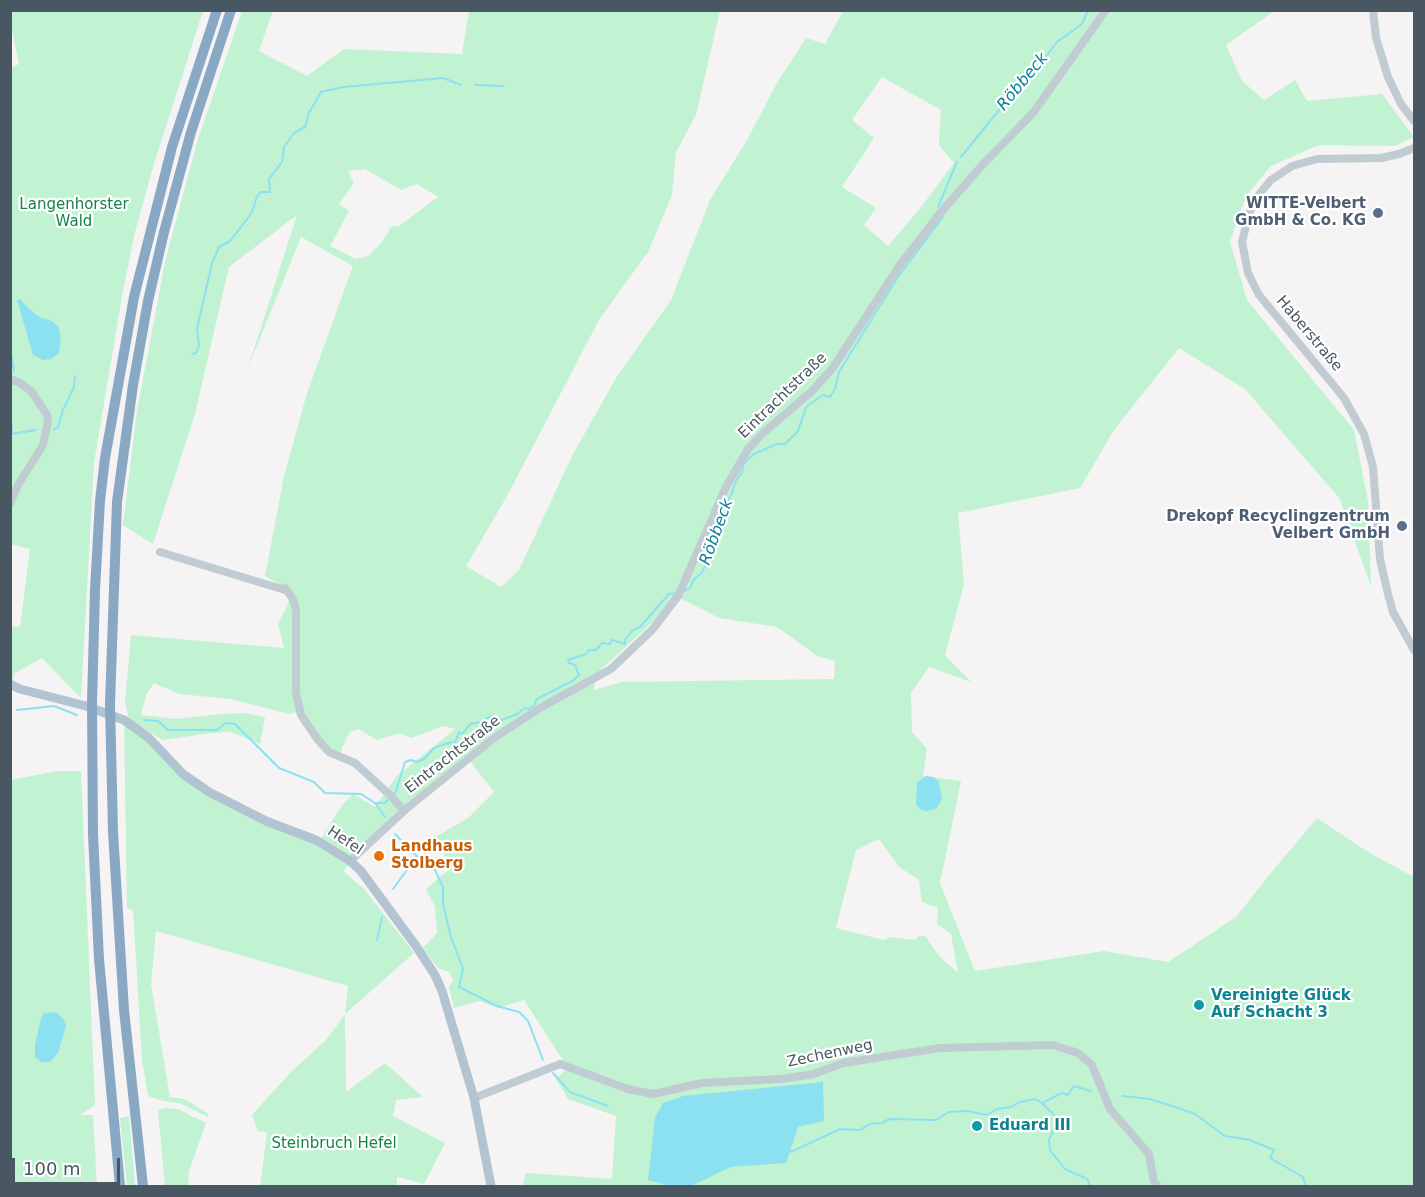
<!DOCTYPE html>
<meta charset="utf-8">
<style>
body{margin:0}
#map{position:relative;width:1425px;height:1197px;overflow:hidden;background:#f5f3f3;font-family:"DejaVu Sans",sans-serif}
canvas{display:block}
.frame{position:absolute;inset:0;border:12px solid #495762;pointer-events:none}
.scale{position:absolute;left:12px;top:1158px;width:108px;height:27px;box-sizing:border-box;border:3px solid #495762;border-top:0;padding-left:8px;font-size:18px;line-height:21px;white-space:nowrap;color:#495762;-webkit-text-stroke:4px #fff;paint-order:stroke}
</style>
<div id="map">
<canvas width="1425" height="1197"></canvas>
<div class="frame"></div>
<div class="scale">100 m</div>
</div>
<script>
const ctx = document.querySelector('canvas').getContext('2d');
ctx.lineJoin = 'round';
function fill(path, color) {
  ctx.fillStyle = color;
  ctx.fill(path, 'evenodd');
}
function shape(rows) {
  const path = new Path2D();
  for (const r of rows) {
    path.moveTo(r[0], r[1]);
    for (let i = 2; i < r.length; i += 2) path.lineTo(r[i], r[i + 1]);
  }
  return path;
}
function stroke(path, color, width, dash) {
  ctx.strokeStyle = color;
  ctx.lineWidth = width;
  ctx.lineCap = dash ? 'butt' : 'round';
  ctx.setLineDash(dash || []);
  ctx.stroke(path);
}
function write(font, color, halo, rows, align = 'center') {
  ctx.font = font + ' "DejaVu Sans",sans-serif';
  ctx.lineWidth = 4.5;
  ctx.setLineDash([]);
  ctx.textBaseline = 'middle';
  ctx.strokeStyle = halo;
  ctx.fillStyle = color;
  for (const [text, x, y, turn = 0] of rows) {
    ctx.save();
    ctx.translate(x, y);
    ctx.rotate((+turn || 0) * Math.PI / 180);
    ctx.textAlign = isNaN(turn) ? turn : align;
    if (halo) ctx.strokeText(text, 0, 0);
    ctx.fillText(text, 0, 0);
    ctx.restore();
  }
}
fill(shape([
 [11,11,203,11,153,167,135,232,122,296,94,463,81,698,42,658,15,673,11,684,11,627,20,626,30,549,10,544,10,68,19,64,11,25],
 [242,11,273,11,259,51,307,76,344,49,462,54,469,11,720,11,696,115,676,152,672,195,648,252,599,320,506,498,466,566,501,587,519,570,572,456,616,378,671,300,710,200,747,140,777,83,806,38,825,44,843,11,1274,11,1226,45,1242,81,1264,100,1295,80,1307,101,1382,94,1414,137,1395,146,1319,145,1271,166,1246,196,1230,242,1247,300,1354,430,1368,501,1371,587,1340,499,1245,389,1179,348,1114,430,1080,488,958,513,964,584,945,655,971,682,929,667,911,693,912,732,927,749,923,776,961,781,940,883,975,971,1104,951,1168,962,1236,917,1274,869,1317,818,1368,852,1414,877,1414,1186,522,1186,526,1173,612,1179,616,1116,568,1099,556,1079,568,1068,524,1000,498,1008,480,1001,454,1008,449,988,453,980,449,972,438,968,423,948,437,933,435,907,426,889,452,867,434,838,468,818,494,792,466,756,385,828,343,871,365,890,414,953,345,1014,346,1092,385,1063,423,1097,396,1100,393,1116,445,1143,424,1184,397,1177,397,1186,260,1186,267,1132,258,1131,252,1115,290,1073,327,1039,345,1014,348,986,156,931,151,984,170,1097,185,1099,209,1114,208,1117,179,1103,163,1101,148,1096,142,1059,133,910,127,909,124,720,191,781,319,842,342,805,353,794,375,807,396,777,455,729,443,726,411,738,400,733,377,740,358,729,349,733,340,753,322,743,302,711,289,714,230,699,179,694,154,683,146,695,141,715,176,719,220,714,244,713,265,717,260,744,231,732,212,733,163,740,129,720,125,702,131,635,284,648,278,624,288,604,290,590,265,576,284,476,307,393,353,266,301,237,248,368,297,215,229,267,195,414,153,544,123,525,137,411,165,262,197,142],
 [882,77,941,110,939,145,954,163,921,207,888,246,864,225,876,208,842,187,874,138,852,120],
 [365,169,401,190,417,184,438,197,399,226,392,226,381,243,368,256,356,259,330,246,349,211,339,204,354,183,348,171],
 [674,595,719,618,777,627,817,656,835,661,834,679,622,682,594,690,595,675,667,609],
 [879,839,899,867,919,880,922,902,938,908,937,924,951,934,958,973,939,956,926,937,919,935,915,940,889,937,884,940,836,928,856,850],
 [57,771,81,771,95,1105,80,1115,93,1115,97,1186,11,1186,11,780],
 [165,1108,178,1109,206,1123,189,1171,188,1186,165,1186,158,1110],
 [129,1116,135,1186,127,1186,120,1118]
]), '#c1f3d2');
fill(shape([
 [20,299,30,310,40,317,52,321,58,326,61,337,59,353,51,359,43,360,33,355,17,300],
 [926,776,934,777,939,782,942,799,937,808,928,811,921,810,916,804,917,782],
 [56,1012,63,1018,66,1026,58,1053,50,1062,42,1062,35,1057,35,1045,41,1018,44,1013],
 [823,1082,824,1121,798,1127,786,1163,731,1167,691,1186,670,1186,648,1180,655,1118,663,1103,683,1096]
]), '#8ce1f1');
stroke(shape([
 [475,85,504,86],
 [961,157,1003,105,1007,104,1019,85,1038,67,1057,42,1082,24,1088,10],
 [938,207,957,162],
 [10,327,10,335],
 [10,348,14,371],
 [192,354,196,353,199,345,197,329,212,263,219,247,230,241,251,214,257,197,260,192,270,192,269,179,282,162,284,147,294,133,305,127,309,113,321,92,343,87,443,78,461,85],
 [10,406,11,391],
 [10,410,12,430,11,433],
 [54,429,58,427,63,410,74,387,75,376],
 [11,434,36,430],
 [683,592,690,588,694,579,702,573,706,563,706,551,709,548,712,534,725,505,731,495,736,481,742,472,744,463,754,454,777,444,785,444,798,431,806,407,823,395,830,397,835,389,839,372,868,325,898,277,943,217],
 [17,710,54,706,77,715],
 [144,720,158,721,168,730,217,730,226,723,235,724,279,768,314,782,325,793,361,794,375,803,385,817],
 [395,794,405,762,411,760,417,762,424,759,434,748,451,742,455,743,459,732,462,734,470,724,481,722,491,716,502,720,517,714,525,708,528,709,534,706,537,699,574,680,579,675,575,665,569,663,568,660,586,654,589,650,596,650,602,643,610,644,612,640,625,644,625,640,633,630,640,627,669,594,678,593],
 [377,803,384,803,388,800],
 [395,834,412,852,435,870,443,887,443,903,450,934,463,969,459,987,497,1006,519,1012,528,1021,543,1060],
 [393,889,417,856],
 [377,940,382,917],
 [553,1073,570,1092,608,1106],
 [1123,1096,1150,1099,1178,1108,1195,1114,1225,1136,1250,1140,1274,1150,1270,1158,1303,1177,1306,1186],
 [1042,1103,1059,1120,1049,1139,1050,1150,1065,1169,1087,1179,1090,1186],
 [787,1152,793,1151,840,1129,860,1130,870,1124,881,1123,890,1119,936,1120,949,1112,967,1111,987,1115,997,1109,1011,1107,1020,1102,1035,1099,1042,1103,1062,1093,1068,1095,1074,1086,1091,1091]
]), '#8ce1f1', 2);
stroke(shape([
 [1373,10,1376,38,1388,77,1401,104,1414,121],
 [1414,148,1399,154,1381,158,1317,159,1292,166,1271,180,1256,198,1249,214,1242,242,1248,273,1259,295,1344,398,1364,434,1373,467,1380,559,1388,594,1393,612,1414,650],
 [10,379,20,383,32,392,47,415,48,422,43,445,18,485,10,504],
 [160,552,285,590],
 [285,588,293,599,296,610,296,693,301,715,318,740,329,752,355,763,391,796,404,811],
 [350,861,406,809,494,738,540,708,611,669,653,629,678,596,726,487,748,449,762,434,811,392,832,369,900,265,941,212,986,161,1033,113,1106,10],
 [474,1098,560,1064,628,1089,653,1094,702,1083,781,1079,814,1074,843,1063,940,1048,1053,1045,1078,1053,1092,1065,1110,1109,1149,1154,1154,1182,1157,1186]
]), '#c0cbd2', 8);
stroke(shape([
 [10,684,20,689,86,706,124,720,149,738,183,774,209,792,266,821,316,840,350,861,361,871,416,946,435,975,442,991,474,1098,491,1186]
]), '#b2c3d2', 9);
stroke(shape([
 [120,1186,99,959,93,834,92,703,95,590,100,501,105,458,134,297,172,147,217,10],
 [143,1186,124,1010,113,832,110,704,117,502,133,385,148,301,164,232,191,132,231,10]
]), '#89a8c3', 10);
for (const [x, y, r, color] of [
 [1378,213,6,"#5c6f8a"],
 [1402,526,6,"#5c6f8a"],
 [379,856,6,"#e8710a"],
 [1199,1005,6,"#0f9aa8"],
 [977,1126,6,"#0f9aa8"]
]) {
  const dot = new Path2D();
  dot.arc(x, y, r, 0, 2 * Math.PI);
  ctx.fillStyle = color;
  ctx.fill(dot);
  stroke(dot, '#fff', 2);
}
write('bold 15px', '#4e5e75', '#fff', [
 ["WITTE-Velbert",1366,204],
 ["GmbH & Co. KG",1366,221],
 ["Drekopf Recyclingzentrum",1390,517],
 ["Velbert GmbH",1390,534]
], 'right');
write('15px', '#138446', '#fff', [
 ["Langenhorster",74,205],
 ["Wald",74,222],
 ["Steinbruch Hefel",334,1144]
]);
write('15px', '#495762', '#fff', [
 ["Haberstraße",1309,334,50],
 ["Eintrachtstraße",783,396,-44],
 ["Eintrachtstraße",453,755,-38],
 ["Hefel",345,841,33],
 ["Zechenweg",830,1054,-12]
]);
write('bold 15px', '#c56008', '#fff', [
 ["Landhaus",391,847],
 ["Stolberg",391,864]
], 'left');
write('bold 15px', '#0d838f', '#fff', [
 ["Vereinigte Glück",1211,996],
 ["Auf Schacht 3",1211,1013],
 ["Eduard III",989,1126]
], 'left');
write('italic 16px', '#077f97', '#fff', [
 ["Röbbeck",1023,82,-50],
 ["Röbbeck",717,532,-70]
]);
</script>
